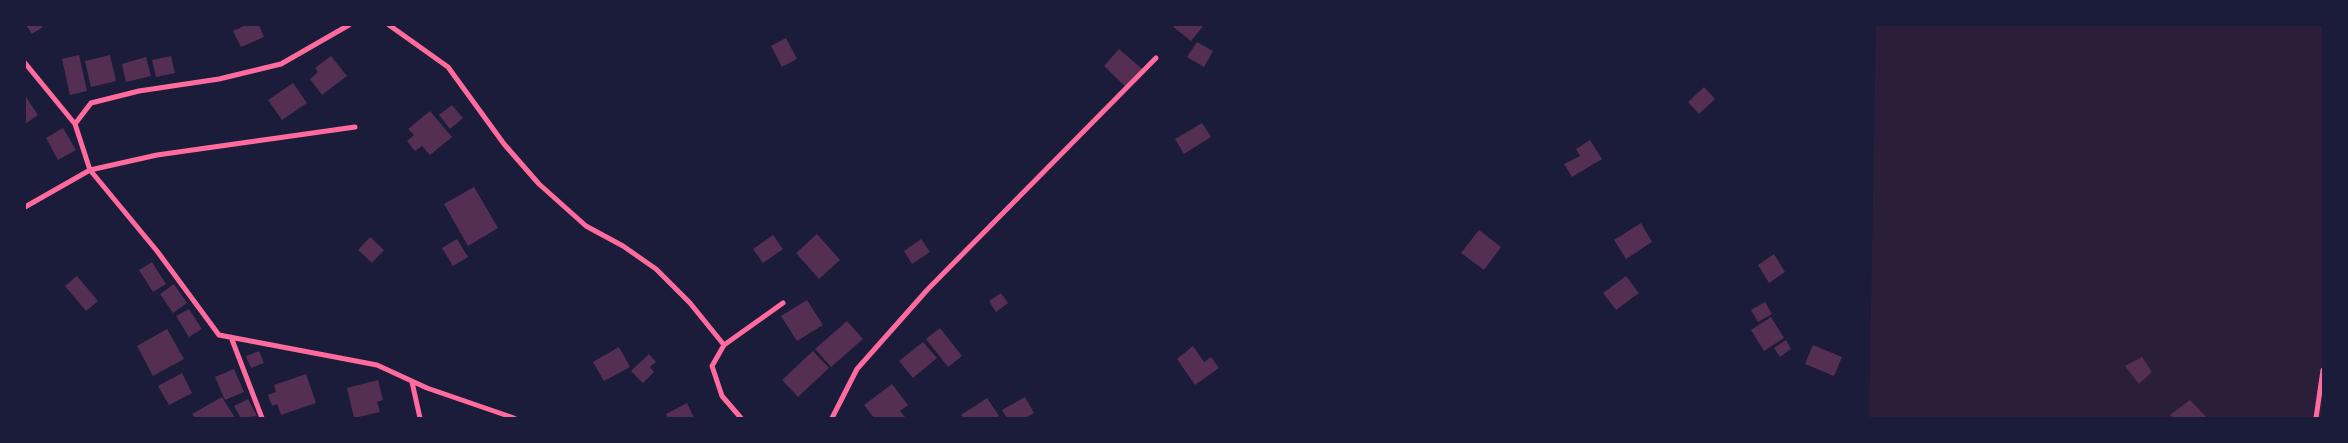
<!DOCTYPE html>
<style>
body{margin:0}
#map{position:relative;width:2348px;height:443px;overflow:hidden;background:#1b1b3a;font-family:Commissioner,sans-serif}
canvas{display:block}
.frame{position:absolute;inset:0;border:26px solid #1b1b3a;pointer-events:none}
</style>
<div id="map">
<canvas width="2348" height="443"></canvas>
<div class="frame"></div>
</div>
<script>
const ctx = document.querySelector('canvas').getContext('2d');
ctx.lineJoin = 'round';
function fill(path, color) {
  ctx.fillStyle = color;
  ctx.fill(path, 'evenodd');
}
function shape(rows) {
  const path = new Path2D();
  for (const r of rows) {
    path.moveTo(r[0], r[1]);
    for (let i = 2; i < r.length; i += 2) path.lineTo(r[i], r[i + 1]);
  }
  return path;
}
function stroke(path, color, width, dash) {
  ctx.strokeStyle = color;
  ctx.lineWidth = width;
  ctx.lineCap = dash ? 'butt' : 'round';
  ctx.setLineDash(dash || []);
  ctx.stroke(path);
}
fill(shape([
 [1876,25,2323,25,2323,418,1869,418]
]), '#2a1e3b');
fill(shape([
 [26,25,42,25,43,27,32,34],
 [246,25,259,25,264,37,241,47,233,31],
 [1171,25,1204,25,1191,41],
 [786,38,797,59,782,67,771,46],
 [1197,42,1213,51,1204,67,1187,57],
 [1119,49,1142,69,1126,87,1104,66],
 [79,55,87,91,70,95,62,59],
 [110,55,116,81,91,87,85,61],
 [171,56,175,73,156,77,152,60],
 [331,56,347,76,322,95,310,79,318,72,315,68],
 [146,57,151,76,126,82,122,64],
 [293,83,307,103,282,120,268,100],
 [1704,87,1715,99,1699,114,1688,102],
 [26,97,38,115,25,124,25,98],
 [452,105,463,118,450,129,439,115],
 [430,111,452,137,430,155,422,146,415,151,407,141,414,135,408,129],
 [1202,123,1211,137,1184,154,1175,139],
 [63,128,76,150,58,160,46,138],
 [1590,140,1602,159,1572,177,1564,164,1580,156,1576,149],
 [474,187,498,228,468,246,444,204],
 [1641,223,1652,242,1626,259,1614,240],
 [1479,230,1501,247,1484,270,1461,253],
 [817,234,840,260,819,279,796,253],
 [773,235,783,249,763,263,753,249],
 [370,237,384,250,372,263,358,250],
 [457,239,468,257,453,266,442,248],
 [921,239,930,252,912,264,904,251],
 [1774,254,1785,272,1769,283,1758,265],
 [152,262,166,284,153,292,139,270],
 [77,276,98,301,86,311,65,286],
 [1626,276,1639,293,1616,310,1603,293],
 [174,284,187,303,173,313,160,294],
 [1001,293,1008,303,996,312,989,301],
 [807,300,823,325,797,341,781,316],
 [1765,302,1772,314,1758,322,1751,310],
 [189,309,202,329,189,337,176,316],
 [1771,317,1784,338,1764,351,1751,330],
 [847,321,863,339,831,367,815,349],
 [940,328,962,356,948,367,926,339],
 [167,329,184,359,153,376,137,346],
 [1786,340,1791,349,1780,357,1774,348],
 [923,342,937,358,913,378,899,361],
 [1813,345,1842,357,1834,376,1805,364],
 [1193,346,1204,362,1211,357,1219,368,1195,385,1177,359],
 [619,347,630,367,604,381,593,362],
 [259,351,264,363,251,368,246,356],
 [813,351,829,368,798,397,782,380],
 [649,354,656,362,650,367,654,372,643,383,631,371],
 [2142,357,2152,372,2139,384,2125,366],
 [234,369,244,392,225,400,215,377],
 [182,373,192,393,169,405,158,386],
 [306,374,316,403,281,415,277,404,272,406,268,395,276,392,274,385],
 [378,380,383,400,377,402,380,412,354,418,347,388],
 [892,384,908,405,900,411,906,418,874,418,864,405],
 [222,397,235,418,195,418,192,414],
 [1025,397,1034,413,1025,418,1007,418,1002,410],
 [987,398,999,416,996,418,964,418,961,415],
 [248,399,257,416,241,418,234,406],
 [2190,400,2207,418,2173,418,2170,415],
 [687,403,694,418,668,418,666,414]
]), '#542f53');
stroke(shape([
 [389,25,448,67,504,144,539,184,586,226,623,246,656,269,690,303,724,345],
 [25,63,75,124,90,170,157,155,355,127],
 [75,124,91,103,139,91,219,79,281,64,349,25],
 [25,207,90,170,157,251,219,335,377,365,427,388,514,418],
 [231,337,262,418],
 [412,382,420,418],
 [741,418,722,396,712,366,724,345,783,303],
 [832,418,857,369,928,289,1156,58],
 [2316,418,2323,370]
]), '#ff6b9d', 5);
</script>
